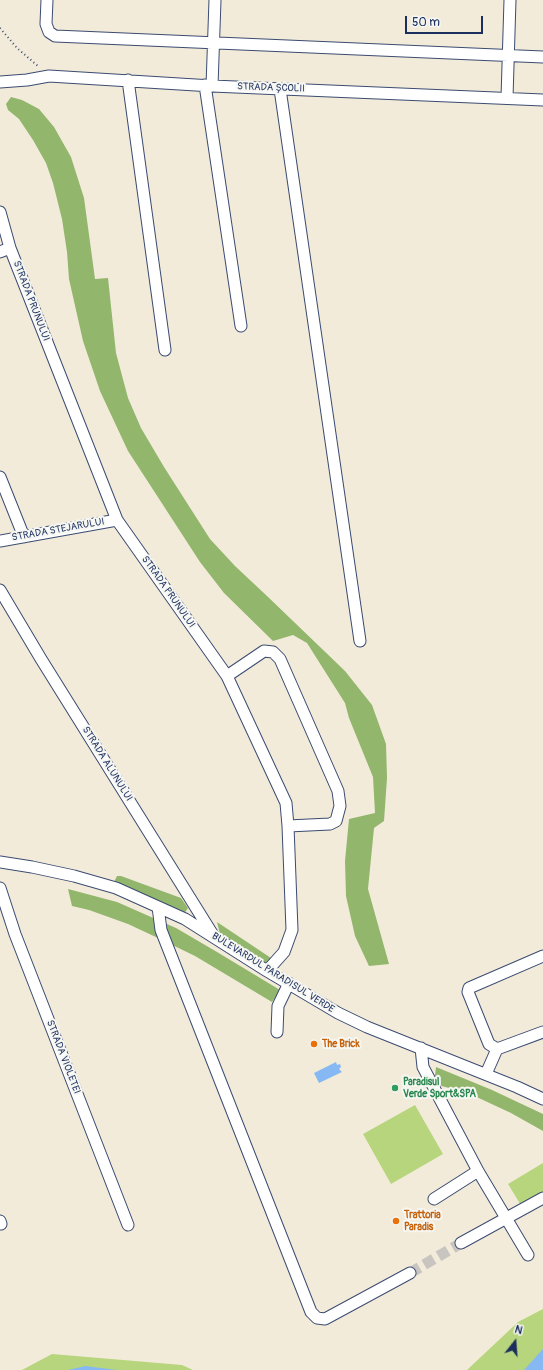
<!DOCTYPE html>
<meta charset="utf-8">
<style>
body{margin:0}
#map{position:relative;width:543px;height:1370px;overflow:hidden;background:#f3ebda;font-family:Pangolin,sans-serif}
canvas{display:block}
.north{position:absolute;left:495px;top:1322px;width:40px;height:40px;-webkit-text-stroke:3px #f6f6f2;paint-order:stroke;rotate:17deg;font-size:11px;font-weight:700;line-height:16px;text-align:center;color:#1b2f5e}
.north::after{content:'';display:block;margin:auto;width:14px;height:18px;background:#1b2f5e;clip-path:polygon(50% 0,100% 100%,50% 72%,0 100%)}
.scale{position:absolute;left:405px;top:16px;width:78px;height:18px;box-sizing:border-box;border:2px solid #1b2f5e;border-top:0;padding-left:5px;font-size:12px;line-height:14px;white-space:nowrap;color:#1b2f5e;-webkit-text-stroke:3px #f6f6f2;paint-order:stroke}
</style>
<div id="map">
<canvas width="543" height="1370"></canvas>
<div class="north">N</div>
<div class="scale">50 m</div>
</div>
<script>
const ctx = document.querySelector('canvas').getContext('2d');
ctx.lineJoin = 'round';
function fill(path, color) {
  ctx.fillStyle = color;
  ctx.fill(path, 'evenodd');
}
function shape(rows) {
  const path = new Path2D();
  for (const r of rows) {
    path.moveTo(r[0], r[1]);
    for (let i = 2; i < r.length; i += 2) path.lineTo(r[i], r[i + 1]);
  }
  return path;
}
function stroke(path, color, width, dash) {
  ctx.strokeStyle = color;
  ctx.lineWidth = width;
  ctx.lineCap = dash ? 'butt' : 'round';
  ctx.setLineDash(dash || []);
  ctx.stroke(path);
}
function write(font, color, halo, rows, align = 'center') {
  ctx.font = font + ' Pangolin,sans-serif';
  ctx.lineWidth = 4;
  ctx.setLineDash([]);
  ctx.textBaseline = 'middle';
  ctx.strokeStyle = halo;
  ctx.fillStyle = color;
  for (const [text, x, y, turn = 0] of rows) {
    ctx.save();
    ctx.translate(x, y);
    ctx.rotate((+turn || 0) * Math.PI / 180);
    ctx.textAlign = isNaN(turn) ? turn : align;
    if (halo) ctx.strokeText(text, 0, 0);
    ctx.fillText(text, 0, 0);
    ctx.restore();
  }
}
fill(shape([
 [415,1105,443,1154,391,1184,363,1134],
 [543,1163,543,1195,522,1207,508,1184],
 [543,1309,543,1370,467,1370,518,1322],
 [52,1354,182,1365,193,1370,22,1370]
]), '#b7d57c');
fill(shape([
 [11,97,22,100,39,109,54,127,71,157,84,198,95,279,108,278,116,353,128,398,141,428,164,467,210,539,235,566,267,596,345,671,372,705,386,744,387,778,384,821,374,828,368,889,389,964,369,966,355,936,346,896,345,861,349,819,375,813,373,777,349,718,345,703,307,643,293,635,273,641,224,593,200,562,128,451,100,391,83,341,69,279,67,252,62,219,53,183,46,163,33,140,19,119,8,110,6,104],
 [117,876,121,876,181,898,188,908,184,914,114,882],
 [68,889,117,902,176,928,217,952,280,990,272,1002,195,956,158,938,128,924,89,910,72,906],
 [217,922,280,964,275,975,221,938],
 [436,1067,492,1090,543,1114,543,1131,511,1113,468,1093,434,1084]
]), '#91b66c');
fill(shape([
 [336,1062,337,1065,340,1064,341,1067,339,1069,342,1072,319,1083,314,1073],
 [543,1349,543,1370,524,1370],
 [85,1366,117,1370,68,1370]
]), '#86b8f3');
stroke(shape([
 [410,1273,461,1243]
]), '#c8c5c1', 11, [11, 5.5]);
const minor = shape([
 [47,0,46,24,49,32,55,36,543,57],
 [128,80,165,350],
 [0,82,27,80,49,76,212,86,543,100],
 [205,85,241,326],
 [212,86,215,0],
 [280,89,360,641],
 [507,98,510,0],
 [0,212,10,248,117,520,227,676,286,803,288,826,292,930,284,952,267,971],
 [0,252,10,248],
 [0,477,24,537],
 [0,541,117,520],
 [0,590,41,659,213,935],
 [227,676,264,651,273,652,280,659,338,791,340,806,336,821,330,824,288,826],
 [0,862,32,867,74,876,116,888,185,919,267,971,338,1013,367,1027,517,1087,543,1099],
 [0,888,15,934,128,1225],
 [158,907,161,930,311,1312,317,1318,325,1319,410,1273],
 [277,1032,278,1006,289,983],
 [421,1048,423,1067,478,1171,528,1255],
 [497,1049,489,1044,468,992,469,988,543,956],
 [497,1049,543,1032],
 [486,1074,497,1049],
 [434,1199,478,1171],
 [0,1221,1,1224],
 [461,1243,543,1198]
]);
stroke(minor, '#3b4b71', 13);
stroke(shape([
 [0,28,17,48,39,67]
]), '#3b4b71', 2, [1, 3]);
stroke(minor, '#fff', 11);
for (const [x, y, r, color] of [
 [314,1044,4,"#e8710a"],
 [395,1088,4,"#2e9e5b"],
 [396,1221,4,"#e8710a"]
]) {
  const dot = new Path2D();
  dot.arc(x, y, r, 0, 2 * Math.PI);
  ctx.fillStyle = color;
  ctx.fill(dot);
  stroke(dot, '#f6f6f2', 1.5);
}
write('10px', '#1b2f5e', '#f6f6f2', [
 ["STRADA ȘCOLII",271,88,2],
 ["STRADA PRUNULUI",31,301,69],
 ["STRADA STEJARULUI",58,530,-10],
 ["STRADA PRUNULUI",168,592,55],
 ["STRADA ALUNULUI",107,764,58],
 ["BULEVARDUL PARADISUL VERDE",273,973,32],
 ["STRADA VIOLETEI",63,1057,69]
]);
write('bold 10px', '#c56008', '#f6f6f2', [
 ["The Brick",322,1044],
 ["Trattoria",404,1215],
 ["Paradis",404,1227]
], 'left');
write('bold 10px', '#27864d', '#f6f6f2', [
 ["Paradisul",403,1082],
 ["Verde Sport&SPA",403,1094]
], 'left');
</script>
